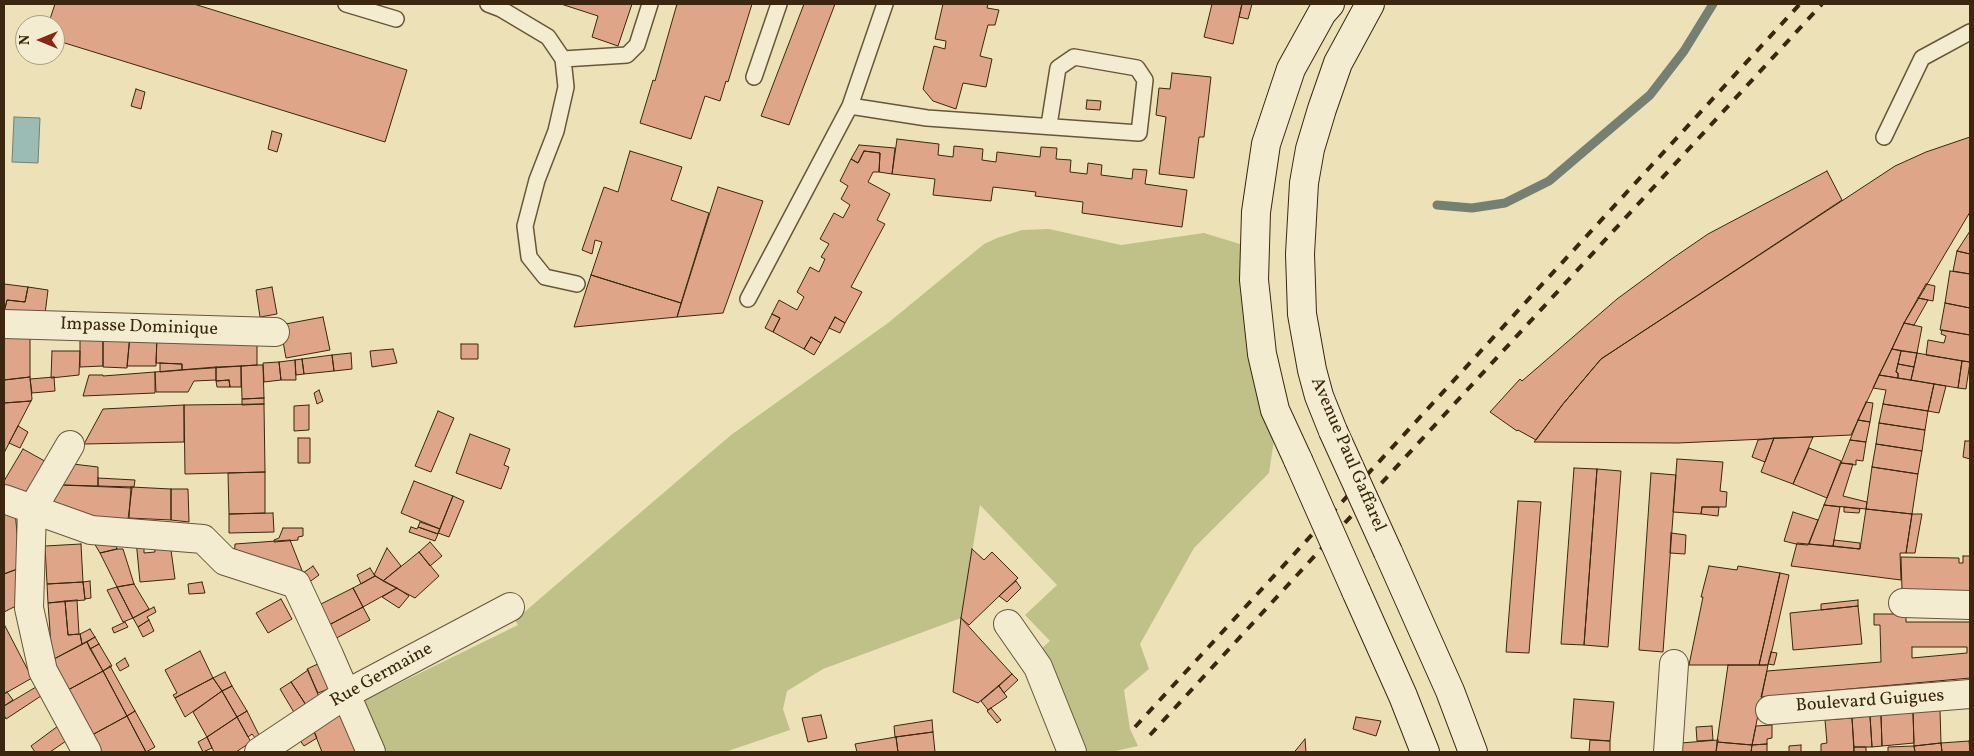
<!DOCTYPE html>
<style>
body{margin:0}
#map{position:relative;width:1974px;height:756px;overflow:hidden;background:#ede2b7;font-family:Vollkorn,serif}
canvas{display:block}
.frame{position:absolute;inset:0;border:5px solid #3a270d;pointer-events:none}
.north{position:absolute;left:15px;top:15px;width:50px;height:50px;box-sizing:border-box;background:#f3ecd0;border:1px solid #a99d82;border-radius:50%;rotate:270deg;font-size:14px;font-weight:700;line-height:20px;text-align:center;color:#3a270d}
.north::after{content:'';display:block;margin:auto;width:18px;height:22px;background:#8f2418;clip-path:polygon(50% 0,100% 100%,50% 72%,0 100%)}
</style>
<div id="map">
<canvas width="1974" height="756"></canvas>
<div class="frame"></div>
<div class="north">N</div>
</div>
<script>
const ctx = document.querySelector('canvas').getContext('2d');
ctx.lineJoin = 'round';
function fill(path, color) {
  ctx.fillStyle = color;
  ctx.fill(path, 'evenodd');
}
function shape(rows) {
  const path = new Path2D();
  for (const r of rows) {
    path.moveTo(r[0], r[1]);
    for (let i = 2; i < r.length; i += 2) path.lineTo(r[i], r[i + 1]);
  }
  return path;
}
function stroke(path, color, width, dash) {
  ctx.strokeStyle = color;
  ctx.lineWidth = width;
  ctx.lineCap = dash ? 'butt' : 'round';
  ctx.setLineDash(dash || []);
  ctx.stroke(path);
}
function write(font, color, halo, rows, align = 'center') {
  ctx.font = font + ' Vollkorn,serif';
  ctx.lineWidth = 4;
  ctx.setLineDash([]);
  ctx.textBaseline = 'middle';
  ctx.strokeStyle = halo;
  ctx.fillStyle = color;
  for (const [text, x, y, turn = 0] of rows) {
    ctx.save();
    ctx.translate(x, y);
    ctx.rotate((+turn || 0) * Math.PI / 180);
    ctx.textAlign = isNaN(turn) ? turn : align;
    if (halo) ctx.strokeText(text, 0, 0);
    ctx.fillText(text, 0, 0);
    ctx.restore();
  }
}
fill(shape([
 [1049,229,1121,245,1204,233,1240,244,1245,324,1274,440,1269,473,1194,548,1140,644,1149,669,1124,690,1130,729,1138,746,1111,752,1081,752,1041,649,1050,641,1025,615,1057,585,980,505,961,618,823,669,787,691,783,709,790,730,725,752,377,752,357,704,518,625,515,620,731,435,888,323,984,244,997,238,1022,230]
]), '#c0c089');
const water = shape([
 [14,117,40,118,38,163,12,162,14,117]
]);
fill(water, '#9abcb5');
stroke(water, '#748072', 1);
stroke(shape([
 [1437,205,1472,208,1505,203,1549,181,1650,95,1684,51,1713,4]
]), '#748072', 9);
const building = shape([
 [55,4,194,4,407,70,385,142,55,40,55,25,48,25,55,4],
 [561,4,632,4,618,46,592,37,598,16,561,4],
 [677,4,752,4,728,82,726,81,720,101,705,96,691,139,640,123,653,80,655,81,677,4],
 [804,4,835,4,789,125,761,116,804,4],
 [943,4,988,4,987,8,999,10,995,25,988,25,980,56,992,59,986,87,963,83,956,109,933,101,923,89,934,46,945,49,946,41,935,39,943,4],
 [1212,4,1242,4,1233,44,1204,37,1212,4],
 [1242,4,1252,4,1248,19,1239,17,1242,4],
 [1172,73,1211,77,1204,137,1199,137,1194,178,1159,174,1166,117,1156,115,1159,88,1170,89,1172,73],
 [136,89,145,92,141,109,131,106,136,89],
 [1087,100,1101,101,1100,110,1086,109,1087,100],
 [272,131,282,134,277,152,268,149,272,131],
 [1970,137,1970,212,1904,323,1851,435,1678,443,1534,442,1563,404,1601,359,1895,166,1926,152,1970,137],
 [897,139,939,144,938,155,953,157,954,146,983,149,982,160,996,162,997,152,1040,157,1041,147,1057,148,1056,159,1071,160,1070,172,1087,174,1088,163,1102,165,1101,175,1132,179,1133,169,1147,170,1145,184,1187,190,1182,227,1082,213,1083,202,1035,196,1036,192,993,187,991,201,933,195,935,179,892,174,897,139],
 [859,145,895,148,892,174,879,172,880,153,864,151,858,163,851,159,859,145],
 [630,151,682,167,671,200,709,213,681,303,591,275,602,242,595,240,592,254,582,250,604,187,618,192,630,151],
 [864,151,880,153,879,172,873,172,868,182,890,194,877,220,885,224,851,287,862,292,845,323,835,317,821,343,811,337,804,349,773,332,780,318,772,314,779,300,797,310,804,297,797,292,810,267,819,272,825,259,821,257,829,244,820,239,834,213,843,218,850,205,841,199,848,186,840,181,851,159,858,163,864,151],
 [1827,171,1842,200,1601,359,1563,404,1536,440,1518,430,1517,431,1490,412,1520,379,1522,381,1617,299,1670,260,1708,234,1827,171],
 [718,187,763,201,723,313,677,317,718,187],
 [1970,231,1970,254,1957,251,1970,231],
 [1957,251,1970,254,1970,274,1953,271,1957,251],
 [1950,271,1970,274,1970,308,1945,303,1950,271],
 [591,275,681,303,677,317,574,327,591,275],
 [4,284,28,287,25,302,7,300,5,308,4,308,4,284],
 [1926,284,1935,286,1933,301,1918,298,1926,284],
 [28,287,48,290,45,314,4,313,7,300,25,302,28,287],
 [272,287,277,314,260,317,256,290,272,287],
 [1918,298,1928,300,1914,325,1904,323,1918,298],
 [1945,303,1970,308,1970,335,1940,330,1945,303],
 [772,314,780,318,773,332,765,328,772,314],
 [323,317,330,350,286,358,280,325,323,317],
 [835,317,845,323,840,333,829,328,835,317],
 [1904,323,1922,327,1917,353,1892,349,1904,323],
 [4,330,30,331,30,377,4,380,4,330],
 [1942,330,1970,335,1970,362,1926,355,1928,340,1944,343,1946,336,1941,334,1942,330],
 [80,333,103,334,103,366,80,367,80,333],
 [103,334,130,335,127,368,103,367,103,334],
 [130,335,157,336,156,366,127,366,130,335],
 [157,336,257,339,257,365,182,370,182,364,156,363,157,336],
 [811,337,821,343,814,355,804,349,811,337],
 [461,344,478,344,478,359,461,359,461,344],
 [393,349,397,363,372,367,370,351,393,349],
 [1892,349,1901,351,1896,372,1898,373,1898,378,1879,375,1892,349],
 [52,351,80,351,79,375,51,378,52,351],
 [1901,351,1917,353,1914,367,1898,364,1901,351],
 [351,353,352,369,334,371,332,355,351,353],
 [1917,353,1962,361,1958,388,1911,380,1917,353],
 [332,355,334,371,304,374,302,359,332,355],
 [302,359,304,374,296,375,295,360,302,359],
 [295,360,296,380,281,380,279,362,295,360],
 [1962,361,1970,362,1966,389,1958,388,1962,361],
 [279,362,281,380,264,382,263,363,279,362],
 [160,363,182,364,182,370,160,372,160,363],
 [1898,364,1914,367,1911,380,1898,378,1898,373,1896,372,1898,364],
 [257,365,263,365,264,398,242,399,241,366,257,365],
 [241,366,241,387,230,387,229,380,216,381,216,367,241,366],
 [216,367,216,380,194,381,188,392,156,392,155,372,216,367],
 [155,372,155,393,83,396,89,375,103,375,103,376,155,372],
 [1879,375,1934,384,1928,411,1883,404,1886,390,1873,388,1879,375],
 [30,377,32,399,31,401,4,403,4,380,30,377],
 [54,377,55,391,32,393,30,379,54,377],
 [229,380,230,387,217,387,216,381,229,380],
 [1934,384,1946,386,1939,413,1928,411,1934,384],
 [319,390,323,401,317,404,314,393,319,390],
 [264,398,264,404,242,405,242,399,264,398],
 [31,401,18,426,4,453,4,403,31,401],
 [1866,402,1873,403,1870,422,1858,420,1866,402],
 [264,404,265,472,185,474,184,405,264,404],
 [1883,404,1928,411,1925,430,1879,423,1883,404],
 [184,405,184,442,84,444,103,409,184,405],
 [309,405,309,430,294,431,294,406,309,405],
 [438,411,454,418,431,472,415,466,438,411],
 [1858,420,1870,422,1866,442,1850,440,1858,420],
 [1879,423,1925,430,1922,451,1876,444,1879,423],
 [18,426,28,432,20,448,9,443,18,426],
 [470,434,510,449,504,465,509,467,501,489,456,473,470,434],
 [1813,437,1793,484,1761,472,1774,438,1813,437],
 [298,438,310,438,310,463,298,463,298,438],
 [1774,438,1765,462,1752,457,1758,440,1774,438],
 [1850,440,1866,442,1863,461,1856,460,1856,465,1841,463,1850,440],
 [1965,441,1970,441,1970,459,1963,457,1965,441],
 [1876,444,1922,451,1918,474,1872,467,1876,444],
 [1809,448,1841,461,1827,498,1793,484,1809,448],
 [23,449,50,464,27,497,4,489,4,481,23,449],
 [1677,459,1723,462,1720,491,1727,492,1726,507,1702,507,1701,514,1673,512,1677,459],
 [1841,463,1853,464,1843,496,1867,502,1866,509,1824,505,1841,463],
 [73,464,98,467,98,486,62,485,73,464],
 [1872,467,1918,474,1912,514,1866,509,1872,467],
 [1574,468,1597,469,1584,645,1561,644,1574,468],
 [1597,469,1621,471,1608,647,1584,645,1597,469],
 [265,472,265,513,229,514,228,473,265,472],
 [1651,473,1676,475,1663,652,1639,650,1651,473],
 [98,478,135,480,134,487,98,486,98,478],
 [414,481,453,496,440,529,401,513,414,481],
 [62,485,132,488,127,527,49,510,62,485],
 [131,487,171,489,171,520,129,518,131,487],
 [171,489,188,489,189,522,171,520,171,489],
 [453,496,464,501,449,537,438,533,453,496],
 [1518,501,1541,502,1529,653,1506,652,1518,501],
 [1824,505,1840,507,1833,546,1809,544,1824,505],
 [4,506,15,510,20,568,4,574,4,506],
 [1702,507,1719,507,1718,516,1701,514,1702,507],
 [1844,507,1860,509,1859,513,1844,512,1844,507],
 [1866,509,1912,514,1906,553,1900,553,1901,580,1791,566,1797,543,1860,549,1866,509],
 [1793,512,1818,520,1808,545,1796,544,1784,541,1793,512],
 [273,513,274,532,229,533,229,514,273,513],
 [1912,514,1922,514,1915,553,1906,553,1912,514],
 [420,522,440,529,438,534,418,527,420,522],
 [411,527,417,529,418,527,438,534,435,541,409,532,411,527],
 [283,528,303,528,303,536,298,537,298,540,274,542,274,540,279,538,283,528],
 [1671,533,1686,535,1685,554,1670,553,1671,533],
 [136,540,144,548,144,553,155,552,154,542,170,543,175,579,140,582,136,540],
 [290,540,303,573,234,559,235,544,290,540],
 [1834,540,1860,543,1860,549,1833,546,1834,540],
 [115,541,117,549,100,553,94,543,115,541],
 [430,542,442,556,430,566,419,552,430,542],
 [81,544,83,582,47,584,45,546,81,544],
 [387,548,401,566,383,581,374,575,387,548],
 [117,549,123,549,134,584,117,587,100,553,117,549],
 [972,549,984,560,992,552,1018,578,969,625,961,618,972,549],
 [419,552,439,576,415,598,383,581,419,552],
 [1963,556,1970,556,1970,591,1902,590,1901,557,1959,558,1959,563,1963,563,1963,556],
 [313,566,319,575,308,583,303,573,313,566],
 [1709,566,1737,570,1738,566,1780,573,1759,665,1689,665,1703,597,1701,597,1709,566],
 [20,568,20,604,4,612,4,574,20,568],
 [370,568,375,576,361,584,357,575,370,568],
 [1780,573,1789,575,1773,646,1768,665,1759,665,1780,573],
 [375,576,397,588,363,607,353,588,375,576],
 [90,581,91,598,85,599,83,582,90,581],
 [1016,581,1021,588,1007,602,999,596,1016,581],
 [83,582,85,600,48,603,47,584,83,582],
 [202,582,205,593,189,594,188,584,202,582],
 [134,584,149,609,133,618,117,587,134,584],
 [117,587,133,618,123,622,107,590,117,587],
 [353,588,363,607,327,626,317,606,353,588],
 [397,588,409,596,399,608,382,597,397,588],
 [281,599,292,619,268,633,256,613,281,599],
 [77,600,79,634,68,635,65,601,77,600],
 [1858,600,1858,606,1821,610,1821,604,1858,600],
 [65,601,68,635,80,634,82,644,52,660,48,603,65,601],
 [1858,606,1862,644,1793,650,1790,613,1858,606],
 [154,607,156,612,147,617,149,620,138,627,133,618,154,607],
 [363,607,370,620,331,641,327,626,363,607],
 [1874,614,1906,614,1906,622,1970,622,1970,678,1761,697,1767,671,1881,662,1880,625,1874,625,1874,614],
 [1912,647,1967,647,1967,653,1912,658,1912,647],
 [961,618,1012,674,978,703,953,692,961,618],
 [149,620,154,631,143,637,138,627,149,620],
 [125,622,128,627,114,633,112,628,125,622],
 [5,626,32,678,4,694,4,627,5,626],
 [90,629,95,637,82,644,80,634,90,629],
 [95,637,99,644,90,649,87,642,95,637],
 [87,642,103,671,68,690,52,660,87,642],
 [99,644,112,666,103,671,90,649,99,644],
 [200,651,213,678,175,698,173,695,177,693,165,670,200,651],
 [1771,652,1777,653,1774,665,1768,664,1771,652],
 [125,658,129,666,120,671,116,664,125,658],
 [322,662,333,687,318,693,307,669,322,662],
 [1728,665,1768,665,1752,745,1717,742,1728,665],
 [110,666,135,711,127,716,103,671,110,666],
 [308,670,319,697,306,705,291,682,308,670],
 [103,671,127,716,92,735,68,690,103,671],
 [225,672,232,686,222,691,213,678,225,672],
 [1012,674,1018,680,1004,693,999,686,1012,674],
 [213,678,222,691,185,717,175,698,213,678],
 [291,682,306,705,295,714,280,689,291,682],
 [232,686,247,711,237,717,222,691,232,686],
 [999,686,1007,697,988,710,981,701,999,686],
 [36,687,41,696,6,719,4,715,4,706,36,687],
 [222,691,237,717,207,737,193,712,222,691],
 [7,692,13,700,4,706,4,694,7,692],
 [1574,699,1614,702,1610,741,1571,738,1574,699],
 [344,708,362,752,322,752,313,729,344,708],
 [991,708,1001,720,997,723,987,711,991,708],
 [1940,710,1941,743,1914,746,1913,712,1940,710],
 [135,711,155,747,146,752,127,716,135,711],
 [247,711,260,737,256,739,252,734,248,737,237,717,247,711],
 [1913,712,1914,743,1882,746,1881,715,1913,712],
 [821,715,827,738,808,742,802,718,821,715],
 [1881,715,1882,746,1872,747,1870,716,1881,715],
 [127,716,146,752,101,752,92,735,127,716],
 [1870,716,1872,747,1854,747,1852,718,1870,716],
 [237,717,251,742,236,752,214,752,207,737,237,717],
 [1356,717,1381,721,1376,736,1353,729,1356,717],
 [1852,718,1854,752,1821,752,1821,744,1827,743,1825,720,1852,718],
 [932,720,933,732,895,737,894,726,932,720],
 [1772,725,1772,738,1767,739,1767,744,1752,745,1756,726,1772,725],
 [58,726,66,741,50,752,35,752,31,746,58,726],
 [1712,726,1713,740,1697,741,1696,727,1712,726],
 [313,729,317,738,304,746,299,739,313,729],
 [933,732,935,752,898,752,896,737,933,732],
 [207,737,212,748,203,752,198,742,207,737],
 [896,737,898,752,857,752,855,744,896,737],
 [1305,739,1306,752,1294,752,1296,750,1305,739],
 [1590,740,1610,741,1610,752,1589,752,1590,740],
 [1718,740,1716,752,1680,752,1681,743,1718,740],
 [1969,741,1970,752,1942,752,1941,743,1969,741],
 [1717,742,1752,745,1751,752,1716,752,1717,742],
 [1941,743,1942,752,1915,752,1914,746,1941,743],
 [1767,744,1767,752,1751,752,1752,745,1767,744],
 [1801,745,1801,752,1789,752,1789,746,1801,745],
 [1914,746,1915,752,1888,752,1888,747,1914,746],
 [1854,747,1866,747,1866,752,1854,752,1854,747]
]);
fill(building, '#dea589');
stroke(building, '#3a270d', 1);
const lane = shape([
 [346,4,396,19],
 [488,4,501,9,548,37,563,59,566,87,556,131,537,180,525,226,529,257,545,277,577,284],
 [563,59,627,55,637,45,650,4],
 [754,77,779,4],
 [850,106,927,118,1139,133,1145,80,1137,68,1074,57,1058,68,1049,125],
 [1884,137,1922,58,1970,32],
 [748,299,850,106,885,4]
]);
const street = shape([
 [4,324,275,332],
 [70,445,32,510,29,608,43,671,87,752],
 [4,499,91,530,203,539,225,561,296,584,329,655,371,752],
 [1903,603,1970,605],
 [1008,624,1038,667,1072,752],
 [1770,710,1970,694],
 [259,752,346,694,510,607],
 [1668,752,1674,664]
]);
const secondary = shape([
 [1333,431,1319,396,1312,370,1302,314,1300,254,1304,183,1310,149,1322,109,1338,63,1370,4],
 [1298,460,1275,410,1262,354,1254,280,1256,212,1266,144,1291,69,1322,13,1330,4],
 [1388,552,1450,691,1473,752],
 [1356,591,1403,696,1425,752]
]);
stroke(lane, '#675638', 18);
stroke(street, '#675638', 30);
stroke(secondary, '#3a270d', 30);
stroke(lane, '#f3ecd0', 15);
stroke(street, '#f3ecd0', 28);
stroke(secondary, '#f3ecd0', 28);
stroke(shape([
 [1135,727,1800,4],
 [1150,735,1822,4]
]), '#3a270d', 4, [9, 9]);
const secondaryBridge = shape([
 [1333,431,1388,552],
 [1298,460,1356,591]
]);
stroke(secondaryBridge, '#3a270d', 30, []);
stroke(secondaryBridge, '#f3ecd0', 28);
write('18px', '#3a270d', '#f3ecd0', [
 ["Impasse Dominique",139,328,2],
 ["Avenue Paul Gaffarel",1347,455,67],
 ["Rue Germaine",382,676,-29],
 ["Boulevard Guigues",1870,702,-4]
]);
</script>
